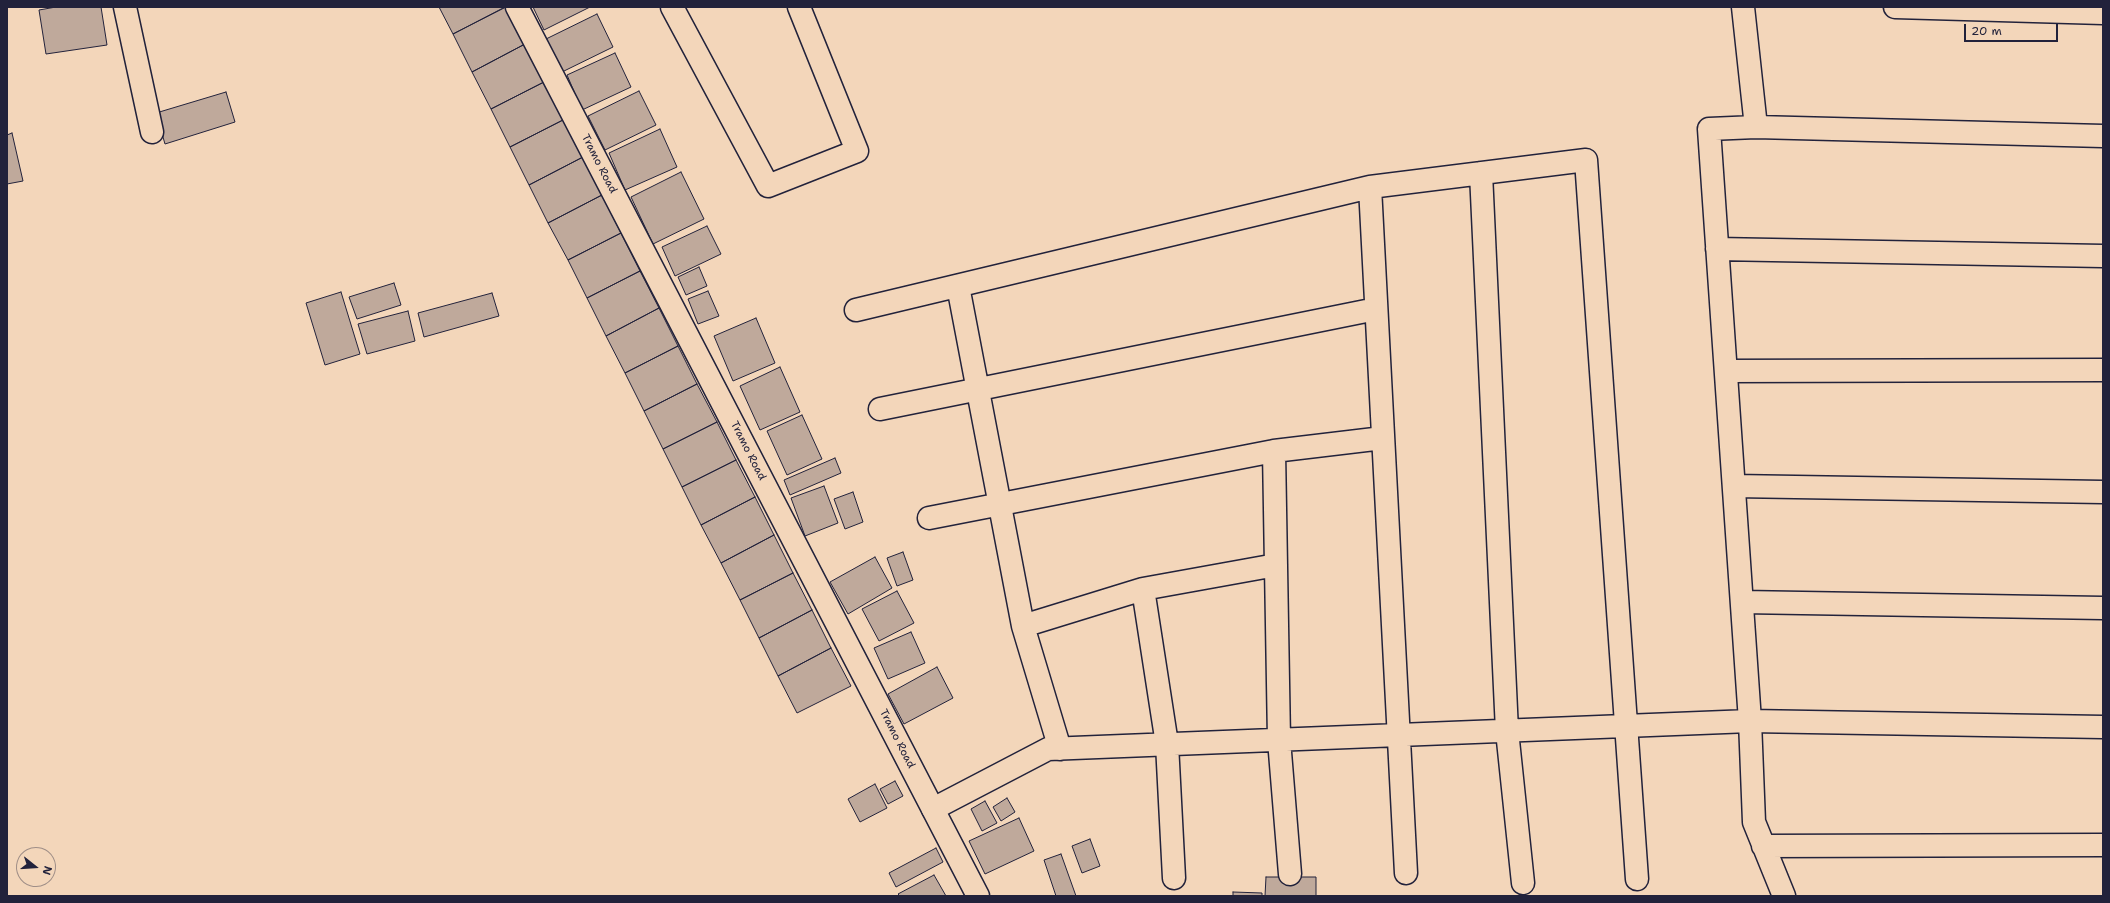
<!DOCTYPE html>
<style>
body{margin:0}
#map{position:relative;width:2110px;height:903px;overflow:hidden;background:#f3d6ba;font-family:"Shantell Sans",sans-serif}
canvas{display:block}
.frame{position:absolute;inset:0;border:8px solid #22223b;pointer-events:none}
.north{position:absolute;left:16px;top:847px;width:40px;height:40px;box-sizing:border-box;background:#f3d6ba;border:1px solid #9f8e87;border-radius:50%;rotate:107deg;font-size:11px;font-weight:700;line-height:16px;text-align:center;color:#22223b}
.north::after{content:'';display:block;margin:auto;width:14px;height:18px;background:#22223b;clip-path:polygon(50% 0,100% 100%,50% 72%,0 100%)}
.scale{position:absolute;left:1964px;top:24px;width:94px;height:18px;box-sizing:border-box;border:2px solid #22223b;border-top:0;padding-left:5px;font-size:12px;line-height:14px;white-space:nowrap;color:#22223b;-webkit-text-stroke:3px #f3d6ba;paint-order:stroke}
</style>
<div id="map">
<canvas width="2110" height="903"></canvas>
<div class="frame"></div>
<div class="north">N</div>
<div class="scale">20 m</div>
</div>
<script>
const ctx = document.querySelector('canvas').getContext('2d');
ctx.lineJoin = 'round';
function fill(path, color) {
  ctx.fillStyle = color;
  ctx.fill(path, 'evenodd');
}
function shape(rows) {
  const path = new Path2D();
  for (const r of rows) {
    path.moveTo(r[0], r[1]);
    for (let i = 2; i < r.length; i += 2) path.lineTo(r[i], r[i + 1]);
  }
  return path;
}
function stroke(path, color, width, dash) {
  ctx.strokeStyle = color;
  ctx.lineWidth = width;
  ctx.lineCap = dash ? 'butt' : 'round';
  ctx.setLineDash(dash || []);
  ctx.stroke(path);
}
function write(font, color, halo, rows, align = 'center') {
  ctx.font = font + ' "Shantell Sans",sans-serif';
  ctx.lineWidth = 3;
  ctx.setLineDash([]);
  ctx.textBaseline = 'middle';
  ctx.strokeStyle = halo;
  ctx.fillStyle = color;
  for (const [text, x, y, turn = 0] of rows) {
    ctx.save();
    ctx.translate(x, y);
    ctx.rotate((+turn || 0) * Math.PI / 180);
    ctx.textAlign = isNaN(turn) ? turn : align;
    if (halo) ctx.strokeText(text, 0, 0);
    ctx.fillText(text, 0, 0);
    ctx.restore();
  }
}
const building = shape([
 [56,7,101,7,107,45,46,54,39,10,56,7],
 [439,7,505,7,453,34,439,7],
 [506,7,525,44,472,72,453,34,506,7],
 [533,7,590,7,544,30,533,7],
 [597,14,613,47,562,72,546,39,597,14],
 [525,44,544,82,491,109,472,72,525,44],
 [615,53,631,87,582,110,567,75,615,53],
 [544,82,563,120,510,147,491,109,544,82],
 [639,91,656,125,605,150,588,116,639,91],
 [226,92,235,122,165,144,156,113,226,92],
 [563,120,583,157,529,185,510,147,563,120],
 [660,129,677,167,625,190,609,153,660,129],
 [12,133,23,181,7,184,7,135,12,133],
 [583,157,602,195,548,223,529,185,583,157],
 [681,172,704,219,653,244,631,197,681,172],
 [602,195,621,233,568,260,548,223,602,195],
 [707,226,721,254,675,276,662,247,707,226],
 [621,233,640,271,587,298,568,260,621,233],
 [699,267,707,286,686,295,678,277,699,267],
 [640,271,659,308,606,336,587,298,640,271],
 [394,283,401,305,357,319,349,297,394,283],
 [708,291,719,316,698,324,688,299,708,291],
 [341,292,360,354,325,365,306,303,341,292],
 [492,293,499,316,424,337,418,313,492,293],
 [659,308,678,346,625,373,606,336,659,308],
 [408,311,415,341,367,354,358,324,408,311],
 [756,318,775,363,733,381,714,336,756,318],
 [678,346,697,384,644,411,625,373,678,346],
 [780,367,800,412,760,430,740,386,780,367],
 [697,384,717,422,663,449,644,411,697,384],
 [802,415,822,459,787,475,767,431,802,415],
 [717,422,736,460,682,487,663,449,717,422],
 [835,458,841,473,790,495,784,480,835,458],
 [736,460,755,497,701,525,682,487,736,460],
 [824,486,838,523,805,536,791,498,824,486],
 [853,492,863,522,845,529,834,499,853,492],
 [755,497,774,535,721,563,701,525,755,497],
 [774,535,793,573,740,600,721,563,774,535],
 [903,552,913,580,897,586,887,558,903,552],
 [875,557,892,588,848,614,830,582,875,557],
 [793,573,812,610,759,638,740,600,793,573],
 [897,591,914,623,879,641,862,609,897,591],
 [812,610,831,648,778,676,759,638,812,610],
 [911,632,925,663,888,679,874,648,911,632],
 [831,648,851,686,797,713,778,676,831,648],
 [937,667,953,698,904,724,888,694,937,667],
 [895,781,903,796,888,804,880,789,895,781],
 [875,784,887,808,860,822,848,799,875,784],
 [1007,798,1015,812,1001,821,993,807,1007,798],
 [985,801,997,823,982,831,971,809,985,801],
 [1019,818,1034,851,985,874,969,841,1019,818],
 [1090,839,1100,866,1082,873,1072,846,1090,839],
 [936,848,943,862,896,887,889,873,936,848],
 [1061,854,1076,896,1056,896,1044,860,1061,854],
 [934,875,946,896,900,896,898,894,934,875],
 [1266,877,1316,877,1316,896,1265,896,1266,877],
 [1233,892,1262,893,1262,896,1233,896,1233,892]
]);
fill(building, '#bfa99b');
stroke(building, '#22223b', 1);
const minor = shape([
 [125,7,152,132],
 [672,7,768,186,857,151,799,7],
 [1743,7,1756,127,1709,129,1750,721,1754,822,1784,896],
 [1895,7,2103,13],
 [1756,127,2103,136],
 [1481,173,1507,731,1523,883],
 [1370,187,1406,873],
 [1717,249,2103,256],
 [958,286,1023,626],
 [856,310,1370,187,1586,160,1637,879],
 [1726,371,2103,370],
 [880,409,1376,309],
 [1274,451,1383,438],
 [1734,486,2103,492],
 [929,518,1274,451,1279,740,1290,874],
 [1143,589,1276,565],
 [1742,602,2103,608],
 [1060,749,1023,626,1143,589,1167,744,1174,878],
 [933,809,1048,749,1750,721,2103,727],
 [1763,846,2103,845]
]);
const tertiary = shape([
 [517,7,978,896]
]);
stroke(minor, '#22223b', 25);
stroke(tertiary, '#22223b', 25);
stroke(minor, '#f3d6ba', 22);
stroke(tertiary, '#f3d6ba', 22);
write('11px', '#22223b', '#f3d6ba', [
 ["Tramo Road",599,164,63],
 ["Tramo Road",748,451,63],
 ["Tramo Road",897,739,63]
]);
</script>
